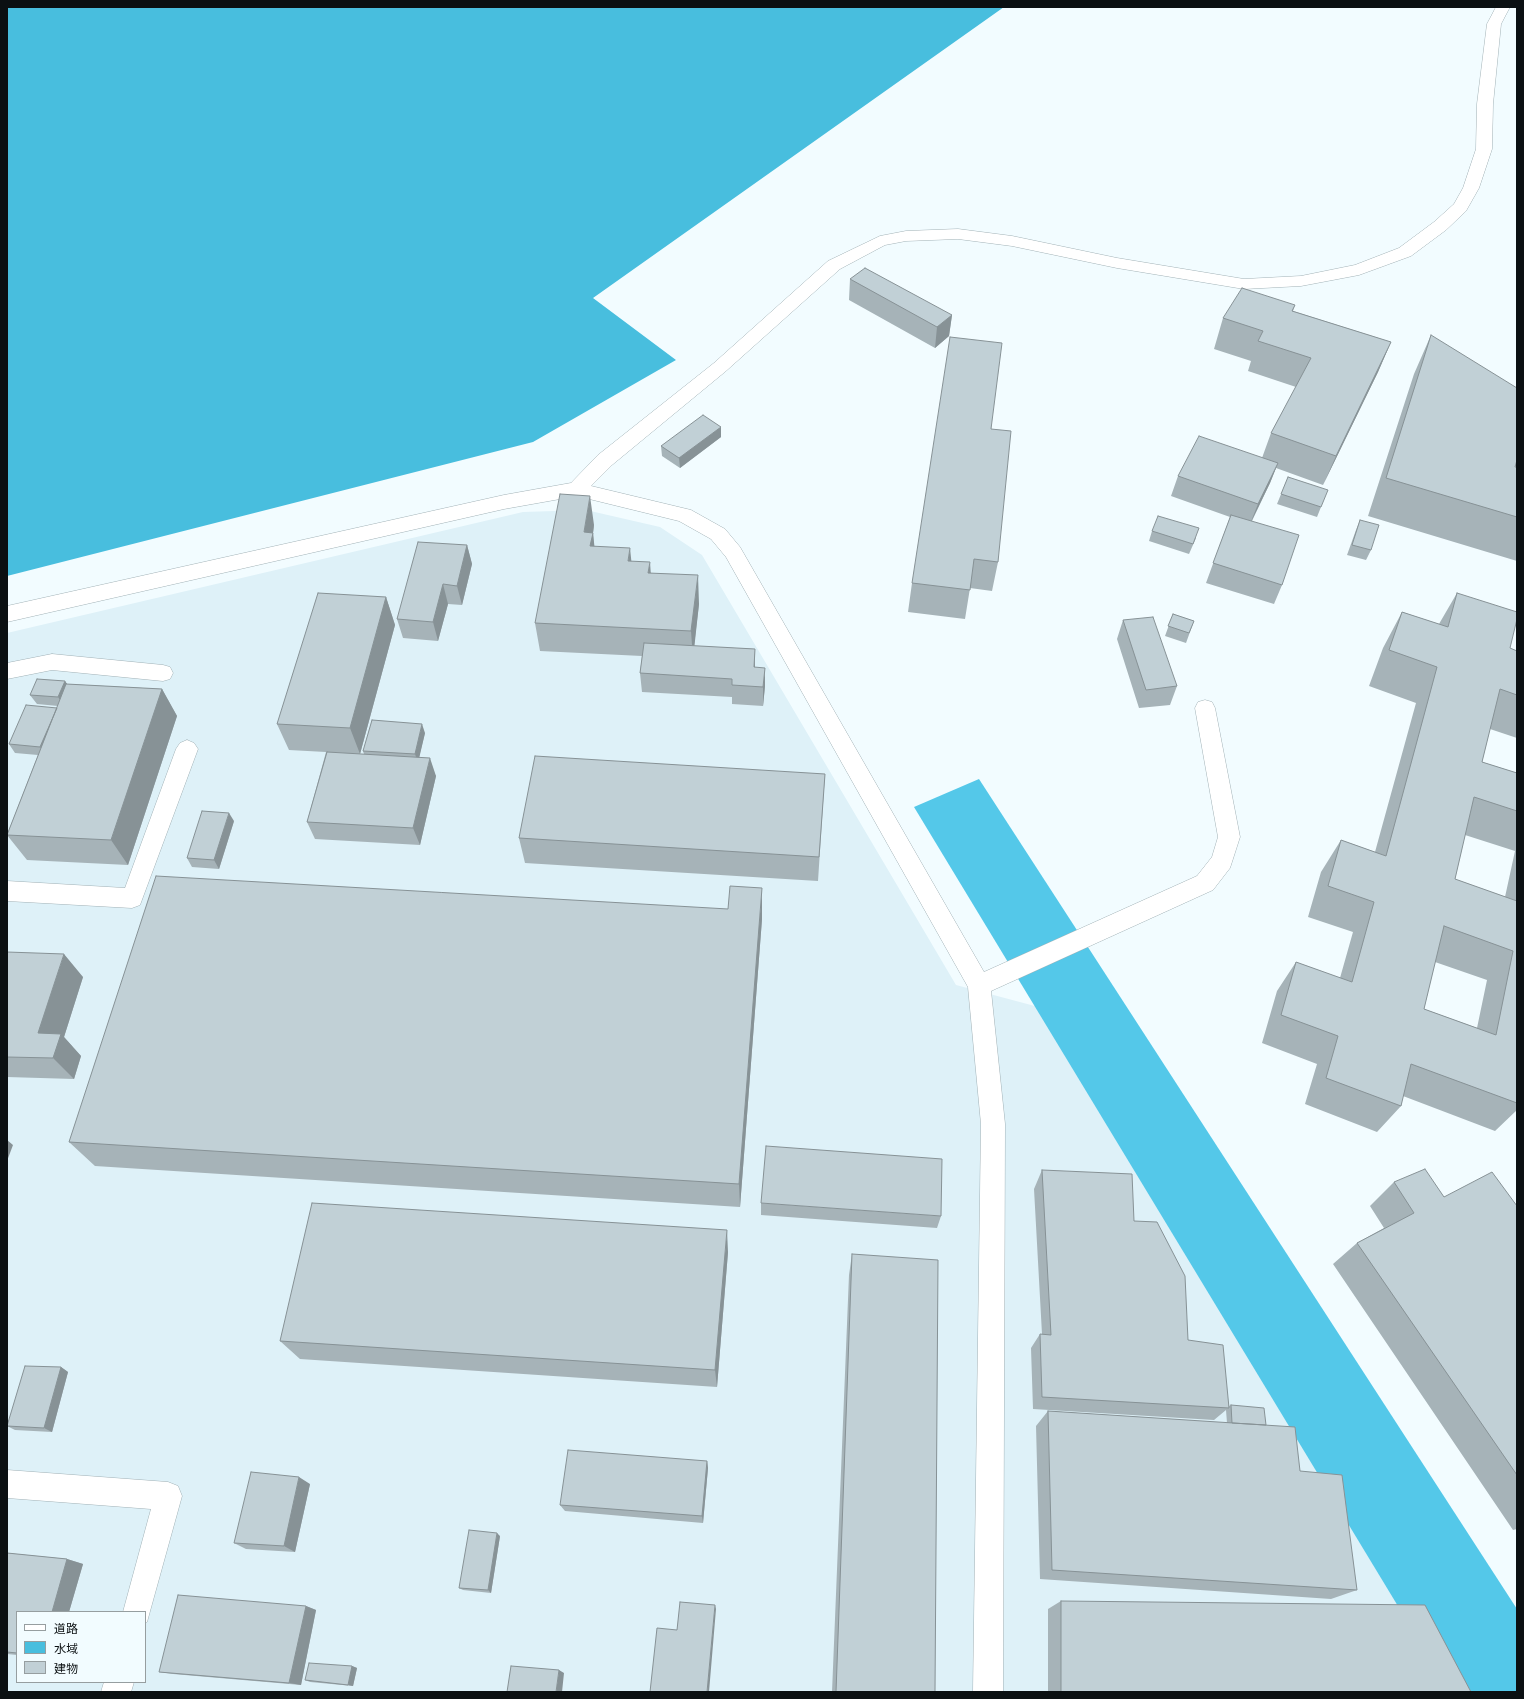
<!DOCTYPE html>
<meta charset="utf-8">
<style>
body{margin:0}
#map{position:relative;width:1524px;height:1699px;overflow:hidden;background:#f2fcff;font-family:Commissioner,"Noto Sans JP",sans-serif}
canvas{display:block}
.frame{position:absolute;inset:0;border:8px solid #0b1012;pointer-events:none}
.legend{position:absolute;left:16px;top:1611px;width:130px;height:72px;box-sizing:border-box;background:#f2fcff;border:1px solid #969ea0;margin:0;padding:5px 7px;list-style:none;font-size:12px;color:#0b1012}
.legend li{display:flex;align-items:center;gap:8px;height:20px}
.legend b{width:20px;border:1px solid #969ea0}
</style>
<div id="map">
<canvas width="1524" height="1699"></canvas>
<div class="frame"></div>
<ul class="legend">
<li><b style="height:5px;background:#fff"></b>道路</li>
<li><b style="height:11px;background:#48bede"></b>水域</li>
<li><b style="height:11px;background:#c1d0d6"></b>建物</li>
</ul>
</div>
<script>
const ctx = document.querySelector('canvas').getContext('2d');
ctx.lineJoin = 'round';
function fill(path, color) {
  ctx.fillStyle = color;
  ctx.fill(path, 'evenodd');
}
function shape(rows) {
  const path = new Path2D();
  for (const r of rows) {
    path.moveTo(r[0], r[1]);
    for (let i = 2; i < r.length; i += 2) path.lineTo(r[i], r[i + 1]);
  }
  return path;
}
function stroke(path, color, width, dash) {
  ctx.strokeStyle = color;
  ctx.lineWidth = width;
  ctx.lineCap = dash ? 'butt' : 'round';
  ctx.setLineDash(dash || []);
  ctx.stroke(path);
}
fill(shape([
 [586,510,660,527,702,555,956,985,1046,1009,1466,1692,7,1692,7,633,523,512],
 [17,1612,145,1612,145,1682,17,1682]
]), '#def1f8');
fill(shape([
 [979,779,1517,1609,1517,1692,1450,1692,914,807]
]), '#54c8e9');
fill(shape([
 [7,7,1004,7,593,298,676,360,533,442,7,576]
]), '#48bede');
const minor = shape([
 [1496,7,1510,7,1501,24,1493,104,1492,149,1479,188,1466,211,1446,230,1411,256,1359,275,1301,286,1244,289,1117,268,1012,246,958,239,906,241,885,245,840,269,726,371,612,465,591,486,691,510,725,529,740,547,984,972,1197,876,1212,857,1218,837,1195,708,1198,702,1205,700,1212,702,1215,708,1240,837,1230,868,1213,890,991,991,1005,1124,1003,1692,973,1692,981,1124,968,987,726,557,711,539,679,521,577,496,504,509,7,622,7,606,504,495,571,483,598,455,714,363,828,261,880,236,906,231,958,229,1012,236,1117,258,1244,279,1301,276,1355,265,1399,248,1434,222,1454,204,1463,188,1476,149,1477,104,1487,24,1496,7],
 [52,654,163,665,170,667,173,673,170,679,163,681,52,670,7,679,7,663,52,654],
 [187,740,194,743,198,749,140,905,132,908,7,901,7,881,125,888,176,749,180,743,187,740],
 [7,1470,168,1482,178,1486,182,1496,147,1622,145,1623,145,1612,123,1612,151,1509,7,1498,7,1470],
 [104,1682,134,1682,131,1692,101,1692,104,1682]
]);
stroke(minor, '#a2b2b7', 1);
fill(minor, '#fff');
fill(shape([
 [850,279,952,315,949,336,935,348,849,300],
 [1295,305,1293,311,1391,342,1378,372,1323,485,1276,468,1270,483,1252,521,1282,585,1274,604,1206,583,1230,517,1171,496,1178,476,1262,458,1271,433,1296,387,1248,371,1251,361,1214,349,1223,318],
 [1431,335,1515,467,1517,467,1517,561,1368,516,1414,374],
 [721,427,721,437,680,468,662,456,661,446],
 [991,429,998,562,992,591,970,588,965,619,908,612,912,583],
 [1288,477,1321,507,1317,517,1277,504],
 [1360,520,1371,550,1366,560,1347,555,1356,530],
 [594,525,593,533,594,546,631,561,651,573,699,604,694,646,755,649,755,667,765,686,763,706,732,704,732,697,642,692,640,673,642,656,540,651,535,623],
 [1152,531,1196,538,1189,554,1149,541],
 [467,545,472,564,462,605,448,604,438,641,403,638,397,619],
 [1457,593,1510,648,1517,651,1517,738,1490,729,1482,762,1517,773,1517,1110,1495,1131,1403,1096,1401,1106,1377,1132,1305,1104,1317,1064,1262,1043,1277,991,1296,962,1340,978,1353,932,1308,917,1321,872,1341,840,1375,852,1416,703,1369,686,1383,648,1402,612,1439,624],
 [1465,835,1515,851,1505,897,1455,879],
 [1435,962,1487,980,1477,1028,1424,1009],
 [386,597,395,625,360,754,364,754,363,751,425,733,419,757,436,776,420,845,315,839,307,822,326,752,289,750,277,724],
 [1173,614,1194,621,1186,643,1165,636],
 [1123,620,1177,686,1170,705,1139,708,1117,639],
 [65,681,67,684,162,689,177,716,128,865,27,860,7,835,38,755,15,753,9,744,57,708,58,706,37,704,30,695],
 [825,774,818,881,525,863,519,838],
 [234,821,219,869,192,867,187,858],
 [762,919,740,1207,95,1166,69,1142],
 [7,952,83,977,64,1037,81,1056,74,1079,7,1077],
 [1042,1170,1134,1221,1188,1340,1229,1406,1231,1405,1266,1425,1300,1471,1357,1590,1331,1599,1040,1579,1036,1426,1048,1411,1227,1423,1226,1410,1214,1420,1033,1409,1031,1348,1040,1334,1042,1334,1034,1189],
 [1394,1182,1444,1197,1517,1206,1517,1529,1513,1530,1333,1264,1357,1243,1384,1228,1370,1206],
 [761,1203,941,1216,937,1228,761,1215],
 [728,1252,717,1387,300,1359,280,1341],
 [852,1254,935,1692,832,1692,849,1275],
 [61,1367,68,1372,52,1432,15,1430,7,1426],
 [707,1461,708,1468,703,1523,565,1511,560,1505],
 [310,1484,295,1552,246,1549,234,1543],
 [500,1536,491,1593,463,1590,459,1588],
 [7,1553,67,1559,83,1564,69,1612,17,1612,17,1655,7,1654],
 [1061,1601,1471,1692,1048,1692,1048,1609],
 [306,1606,316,1610,301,1685,173,1674,159,1672],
 [352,1666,357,1668,353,1686,310,1682,305,1680]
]), '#a6b3b8');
fill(shape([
 [952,315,949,336,935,348,937,327],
 [1391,342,1378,372,1323,485,1336,456],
 [721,427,721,437,680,468,679,458],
 [1278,463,1270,483,1250,524,1258,504],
 [590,496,594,525,593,533,596,561,584,532],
 [467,545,472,564,462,605,457,586],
 [630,548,633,577,628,561],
 [650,562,652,591,648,573],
 [698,575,699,604,693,659,691,631],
 [443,584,448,604,438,641,433,622],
 [386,597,395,625,360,754,350,728],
 [755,649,755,668,754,667],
 [765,668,765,686,763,706,763,687],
 [65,681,71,690,64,706,58,697],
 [162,689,177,716,128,865,111,840],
 [57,708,46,756,40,747],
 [422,724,425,733,418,763,415,754],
 [430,758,436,776,420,845,413,828],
 [229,813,234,821,219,869,214,860],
 [762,888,762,919,740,1207,739,1184],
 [64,954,83,977,64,1037,81,1056,74,1079,53,1058,38,1033],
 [7,1140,13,1145,7,1161],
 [727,1230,728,1252,717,1387,715,1370],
 [61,1367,68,1372,52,1432,44,1428],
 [707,1461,708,1468,703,1523,702,1516],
 [299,1477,310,1484,295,1552,284,1546],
 [497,1533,500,1536,491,1593,488,1590],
 [67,1559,83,1564,69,1612,52,1612],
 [715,1605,716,1609,709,1692,707,1692],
 [306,1606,316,1610,301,1685,289,1683],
 [352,1666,357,1668,353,1686,348,1685],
 [559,1670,564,1673,562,1692,556,1692]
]), '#879296');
const building = shape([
 [865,268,952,315,937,327,850,279,865,268],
 [1242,288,1295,305,1292,311,1391,342,1336,456,1271,433,1311,358,1258,341,1263,331,1223,318,1242,288],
 [1431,335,1517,388,1517,460,1515,467,1517,467,1517,517,1386,478,1431,335],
 [950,337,1002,343,991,429,1011,431,998,562,974,559,970,590,912,583,950,337],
 [703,415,721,427,679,458,661,446,703,415],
 [1199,436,1278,463,1258,504,1178,476,1199,436],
 [1288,477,1328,490,1321,507,1281,494,1288,477],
 [560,494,590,496,584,532,593,533,590,546,630,548,628,561,650,562,648,573,698,575,691,631,535,623,560,494],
 [1231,515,1299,535,1282,585,1213,563,1231,515],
 [1158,516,1199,528,1193,544,1152,531,1158,516],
 [1360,520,1379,525,1371,550,1352,545,1360,520],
 [418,542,467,545,457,586,443,584,433,622,397,619,418,542],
 [318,593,386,597,350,728,277,724,318,593],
 [1457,593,1517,612,1517,619,1510,648,1517,651,1517,695,1500,689,1482,762,1517,773,1517,811,1474,797,1455,879,1517,901,1517,1103,1411,1064,1401,1106,1326,1078,1338,1036,1281,1015,1296,962,1352,982,1374,902,1328,886,1341,840,1386,856,1437,667,1389,650,1402,612,1448,627,1457,593],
 [1444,926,1513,951,1496,1035,1424,1009,1444,926],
 [1173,614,1194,621,1189,633,1168,626,1173,614],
 [1153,617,1177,686,1146,690,1123,620,1153,617],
 [644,643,755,649,754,667,765,668,763,687,732,685,732,679,640,673,644,643],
 [37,679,65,681,58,697,30,695,37,679],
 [66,684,162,689,111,840,7,835,66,684],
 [26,705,57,708,40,747,9,744,26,705],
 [372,720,422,724,415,754,363,751,372,720],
 [327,752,430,758,413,828,307,822,327,752],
 [535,756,825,774,819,857,519,838,535,756],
 [202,811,229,813,214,860,187,858,202,811],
 [156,876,728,909,730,886,762,888,739,1184,69,1142,156,876],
 [7,952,64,954,38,1033,61,1034,53,1058,7,1057,7,952],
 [766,1146,942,1159,941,1216,761,1203,766,1146],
 [1425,1169,1444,1197,1492,1172,1517,1206,1517,1475,1357,1243,1414,1213,1394,1182,1425,1169],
 [1042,1170,1132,1174,1134,1221,1157,1222,1185,1276,1188,1340,1223,1345,1229,1408,1042,1397,1040,1334,1051,1335,1042,1170],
 [312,1203,727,1230,715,1370,280,1341,312,1203],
 [852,1254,938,1260,935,1692,836,1692,852,1254],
 [25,1366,61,1367,44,1428,7,1426,25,1366],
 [1231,1405,1264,1408,1266,1425,1232,1423,1231,1405],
 [1048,1411,1295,1427,1300,1471,1342,1475,1357,1590,1052,1570,1048,1411],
 [568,1450,707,1461,702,1516,560,1505,568,1450],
 [251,1472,299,1477,284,1546,234,1543,251,1472],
 [469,1530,497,1533,488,1590,459,1588,469,1530],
 [7,1553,67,1559,52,1612,17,1612,17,1653,7,1652,7,1553],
 [178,1595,306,1606,289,1683,159,1672,178,1595],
 [1061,1601,1425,1605,1471,1692,1061,1692,1061,1601],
 [680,1602,715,1605,707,1692,650,1692,657,1628,677,1630,680,1602],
 [309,1663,352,1666,348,1685,305,1680,309,1663],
 [511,1666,559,1670,556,1692,507,1692,511,1666]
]);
fill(building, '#c1d0d6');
stroke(building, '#879296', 1);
</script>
